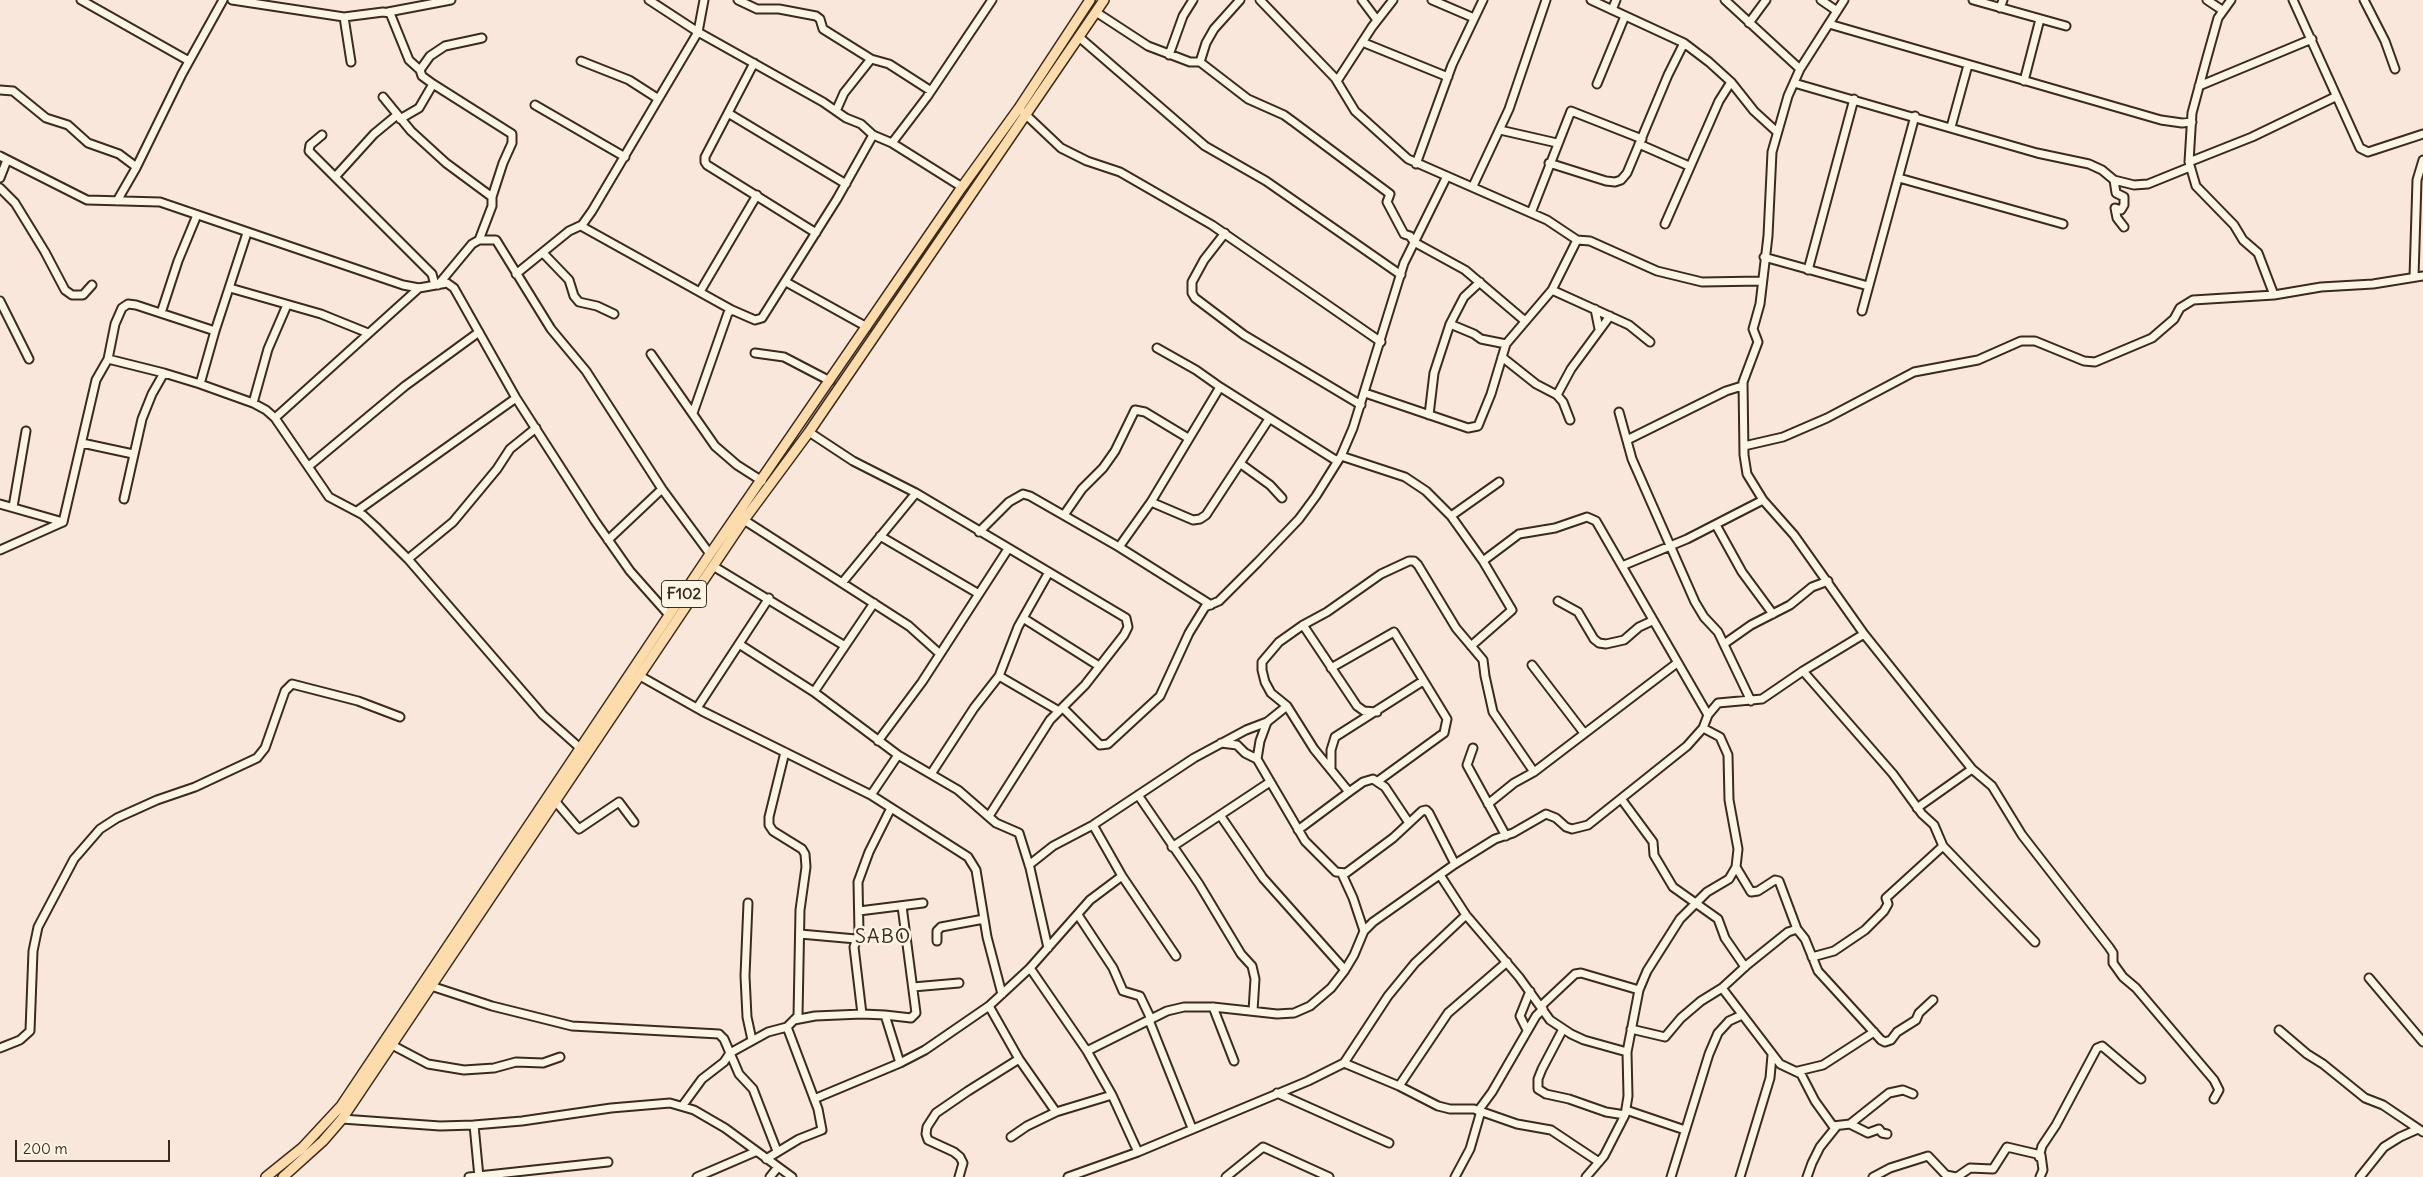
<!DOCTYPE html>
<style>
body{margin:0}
#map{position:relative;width:2423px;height:1177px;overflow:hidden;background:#f8e7da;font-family:Delius,sans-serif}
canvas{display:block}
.scale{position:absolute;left:15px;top:1140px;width:155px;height:22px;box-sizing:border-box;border:2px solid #3b2a1e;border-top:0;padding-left:6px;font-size:15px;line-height:18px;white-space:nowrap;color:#3b2a1e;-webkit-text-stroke:4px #fcf5e5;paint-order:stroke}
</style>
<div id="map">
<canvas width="2423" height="1177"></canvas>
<div class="scale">200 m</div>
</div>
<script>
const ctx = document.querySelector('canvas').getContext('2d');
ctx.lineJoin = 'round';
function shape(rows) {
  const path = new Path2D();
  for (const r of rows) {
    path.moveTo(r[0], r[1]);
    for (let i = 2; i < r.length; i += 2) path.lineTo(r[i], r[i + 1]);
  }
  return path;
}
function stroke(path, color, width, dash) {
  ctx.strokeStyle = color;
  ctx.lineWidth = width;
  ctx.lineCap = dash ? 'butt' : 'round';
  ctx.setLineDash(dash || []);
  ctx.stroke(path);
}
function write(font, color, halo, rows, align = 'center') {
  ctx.font = font + ' Delius,sans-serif';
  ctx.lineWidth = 5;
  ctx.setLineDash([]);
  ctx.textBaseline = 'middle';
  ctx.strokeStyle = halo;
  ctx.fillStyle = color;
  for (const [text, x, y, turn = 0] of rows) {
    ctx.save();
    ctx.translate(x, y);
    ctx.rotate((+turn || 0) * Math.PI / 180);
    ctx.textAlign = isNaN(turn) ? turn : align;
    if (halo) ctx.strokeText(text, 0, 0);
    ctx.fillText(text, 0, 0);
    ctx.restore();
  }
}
const minor = shape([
 [81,0,189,61],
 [232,0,344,17,383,12,390,13,409,60,420,70,422,76,433,84,512,134,512,143,503,163,492,197],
 [649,0,698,32,823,102,846,118,861,124,873,135,892,143,962,187],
 [738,0,757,9,779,9,816,16,820,19,823,29,871,59,889,64,931,91],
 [1260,0,1335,78,1355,111,1408,159,1547,220,1577,240,1590,241,1657,271,1702,282,1762,281],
 [1362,0,1377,20],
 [1432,0,1474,18],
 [1591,0,1684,43,1709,62,1731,82,1754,111,1777,132],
 [1725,0,1800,69],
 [1821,0,1837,11],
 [1844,0,1800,69,1788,96,1772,152,1768,236,1760,304,1753,329,1758,342,1743,382,1744,455,1747,474,1763,500,1794,535,1864,634,1972,769,1992,786,2022,835,2109,947,2113,953,2113,963,2123,977,2136,988,2214,1080,2219,1090,2214,1099],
 [1973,0,2066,26],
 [2207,0,2222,10],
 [2231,0,2218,18,2206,61,2192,113,2189,162,2196,186,2234,225,2243,240,2258,253,2274,295],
 [2293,0,2360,148,2368,152,2423,134],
 [2364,0,2385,41,2395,69],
 [2000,8,2003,0],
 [1612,10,1616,0],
 [388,12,451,0],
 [1096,12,1148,46,1190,62,1200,62,1248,99,1284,115,1295,123,1390,194,1387,202,1404,234,1410,236,1414,242,1465,270,1525,321],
 [344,17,351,62],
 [1749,23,1766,0],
 [1829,24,2161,120,2182,123,2192,122],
 [1079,37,1205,146,1266,181,1401,275],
 [1362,42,1448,77],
 [1169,55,1183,16,1193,0],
 [581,61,629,80,657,98],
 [1200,62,1206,43,1214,29,1240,0],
 [754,63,705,157,705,162,707,165,816,233],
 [420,70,430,56,445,46,482,38],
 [1337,81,1372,27,1393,0],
 [2024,81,2040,19],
 [1794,83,2037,153,2089,164,2102,170,2114,180,2134,185,2148,184,2190,167],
 [1597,84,1625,16],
 [2199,86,2312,39],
 [0,90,13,91,46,118,68,125,88,143,119,154,135,166],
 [383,97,411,131,446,163,492,197,492,206,479,240],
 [535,105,625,157],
 [836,111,844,93,871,59],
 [1023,112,1061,148,1087,161,1120,172,1212,225,1381,342],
 [728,113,846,184],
 [400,119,419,108,433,84],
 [1951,127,1968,65],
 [1500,130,1557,143],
 [322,135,310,145,309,151,432,274,435,285],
 [892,143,927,97,992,0],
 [1639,144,1689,166],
 [0,156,87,200,160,202,403,285,419,288,447,283,454,288,516,398,595,521,630,571,669,615],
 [2189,162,2252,137,2335,97],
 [1549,163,1606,181,1615,182,1621,180,1627,173,1668,75,1684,43],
 [1416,164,1452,65,1483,0],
 [335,177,374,134,397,115],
 [0,178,7,160],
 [1899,178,2063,224],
 [2114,180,2116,193,2124,197,2124,205,2121,210,2115,208,2117,218,2124,227],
 [1473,186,1509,109,1546,0],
 [0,188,15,203,45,252,65,290,72,295,83,295,92,285],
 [117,201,136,168,182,74,223,0],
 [1531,213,1571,111,1642,139],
 [1665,224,1719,101,1731,82],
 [581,226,732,310,755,320,762,318,837,199,873,135],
 [1225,233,1204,260,1192,282,1192,293,1195,298,1244,335,1361,405],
 [543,253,569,280,574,296,579,302,597,306,614,314],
 [1764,257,1868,286],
 [1808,270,1854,99],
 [516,274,569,231,582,225,592,211,698,32,704,0],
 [2414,277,2417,180,2423,160],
 [786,282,867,327],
 [438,285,472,244,479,240,496,240,551,329,586,371,662,489,710,554],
 [230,288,321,314,368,333],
 [701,290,757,195],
 [1552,290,1629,325,1650,342],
 [0,301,29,359],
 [1595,309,1599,329],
 [1862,311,1915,116],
 [161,313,178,261,197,215],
 [1450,324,1474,334,1481,339,1506,344],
 [1157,348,1196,370,1220,387,1337,461],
 [755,353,784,357,830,381],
 [651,354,715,446,737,465,762,481],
 [1502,357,1536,384,1557,395,1563,402,1570,420],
 [108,359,164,373,200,384,253,403,266,410,275,418,329,497,363,515,376,527,408,559,543,715,580,748],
 [200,384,215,331,247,233],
 [1365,393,1468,428,1478,426,1491,394,1506,344,1552,290,1577,240],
 [1557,395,1571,369,1610,316],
 [253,403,268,349,287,305],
 [1619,412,1632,459,1695,602,1704,617,1718,632,1751,701],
 [693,413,728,313,732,310],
 [1429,415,1434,373,1450,324,1464,297,1480,282],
 [275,418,419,288],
 [809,432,853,461,916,493,1126,618,1128,627,1124,635,1085,685,1050,720,989,816],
 [1627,440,1726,391,1742,386],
 [82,443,133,454],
 [1744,446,1783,437,1827,418,1914,372,1978,360,2021,341,2035,341,2084,361,2095,362,2152,338,2174,319,2180,308,2193,300,2274,295,2321,287,2373,284,2423,276],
 [1341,456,1405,477,1426,491,1451,516,1483,561,1512,610,1471,646],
 [1241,464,1270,485,1282,498],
 [309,466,405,386,479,332],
 [124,499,142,419,152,394,164,373],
 [1151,502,1193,520,1200,519,1206,515,1269,419],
 [0,504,63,522],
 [13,507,26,431],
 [357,511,516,398],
 [1064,515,1082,489,1103,468,1115,451,1135,410,1145,412,1188,438],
 [1451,516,1499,482],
 [744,520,909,626,940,654],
 [63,522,96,380,108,359,115,324,122,308,128,304,136,305,215,331],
 [1716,525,1742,572,1773,614],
 [979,532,1009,502,1023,494,1030,496,1119,547,1211,605],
 [880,536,979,594],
 [608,540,662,489],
 [1119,547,1151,502,1220,387],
 [0,550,63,522],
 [408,559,453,522,497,469,510,449,536,428],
 [1483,561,1519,534,1555,528,1587,517,1596,521,1708,715],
 [713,566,845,646],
 [1622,566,1687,539,1763,500],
 [842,583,916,493],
 [1558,601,1578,612,1594,639,1599,643,1606,644,1624,640,1639,627,1652,621],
 [1023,618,1099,666],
 [1303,625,1357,706,1364,711,1377,712],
 [739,644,814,692,898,755,958,790,996,823,1019,833,1030,868,1048,948],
 [1724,644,1751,625,1790,605,1812,587,1828,581],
 [1532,665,1584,733],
 [1331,668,1394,632,1447,719,1444,733,1378,781],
 [1803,671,1893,774,1922,814,1934,825,1943,846,2035,942],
 [640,676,702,711,871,795,968,857,976,870,987,937,1002,994],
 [999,676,1059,711],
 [814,692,874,603],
 [697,708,769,598],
 [1063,708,1100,745,1108,744,1160,696,1189,633,1205,607,1219,601,1258,562,1299,519,1316,496,1341,456,1353,428,1404,263,1447,176],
 [1267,722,1260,741,1257,759,1305,841,1336,872,1346,873,1393,838,1422,811,1426,810,1429,813,1455,864],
 [878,741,922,682,1008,549],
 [1221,743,1237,745,1245,753,1257,759],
 [1473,748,1467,765,1506,836],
 [1331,768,1331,750,1335,737,1423,681],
 [931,774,974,708,999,676,1018,627,1049,572],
 [1349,792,1314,749,1287,706,1271,693,1265,682,1262,670,1262,662,1279,642,1303,625,1327,612,1381,574,1409,561,1414,561,1418,565,1456,628,1483,660,1485,676,1493,712,1534,772],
 [871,795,898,755],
 [1138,795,1199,884,1241,954,1252,966,1255,979,1253,1011],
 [1622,800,1653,842,1654,855,1673,887,1718,919,1725,938,1745,967],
 [556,802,579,829,619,802,634,822],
 [1488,804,1514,783,1534,772,1677,663],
 [1917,808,1972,769],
 [1220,815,1263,878,1345,970],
 [1093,825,1122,876,1176,956],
 [1298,830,1349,792,1363,782,1373,779,1385,787,1409,823],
 [1172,847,1270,782],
 [1029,865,1053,846,1093,825,1194,758,1246,730,1267,722,1287,706],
 [1736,867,1751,892,1758,891,1775,880,1779,881,1797,929,1805,939,1818,971,1881,1040,1885,1042,1891,1040,1897,1032,1916,1020,1919,1013,1933,1000],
 [1342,874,1353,898,1364,931],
 [1440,875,1466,915,1519,977,1550,1020,1571,1034,1584,1040,1627,1052],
 [748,903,745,976,747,1017,752,1040],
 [859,911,923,903],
 [1078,915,1113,968,1123,991,1140,996,1151,1019],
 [800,934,856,939],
 [937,941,937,931,941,927,984,919],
 [1812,957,1834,951,1865,930,1884,911,1888,904,1886,898,1943,846],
 [1030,968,1087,1051,1112,1095,1138,1152],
 [2369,978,2423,1042],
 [431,986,492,1006,572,1026,719,1034,724,1039,739,1074,753,1089,777,1151],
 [913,987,959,983],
 [1722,988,1780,1064,1801,1074,1815,1101,1833,1126,1850,1124,1889,1093,1903,1090,1913,1094],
 [989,1006,1019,1059,1056,1112],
 [1541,1006,1575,974,1581,973,1639,990],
 [1213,1007,1234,1061],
 [862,1014,854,947,859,933,858,882,869,852,891,808],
 [885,1015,911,1018,916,1013,902,906],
 [794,1020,815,1016,862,1014,885,1015,900,1063],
 [1149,1020,1192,1128],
 [1563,1029,1542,1069,1538,1079,1538,1089,1546,1094,1569,1099,1606,1112,1625,1115],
 [1631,1029,1665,1037,1681,1018,1701,1001,1722,988,1747,965,1788,932,1797,929],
 [1527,1030,1520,1016,1530,991],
 [2279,1030,2307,1054,2323,1064,2365,1098,2383,1105,2423,1132],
 [392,1045,428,1064,464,1070,494,1068,516,1062,543,1063,560,1057],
 [0,1048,20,1040,30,1031,33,951,38,927,74,859,100,829,117,818,157,800,195,787,257,758,265,748,285,691,292,684,358,701,400,717],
 [1087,1051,1167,1011,1184,1007,1213,1007,1277,1014,1294,1013,1310,1006,1331,988,1345,970,1354,955,1364,931,1373,922,1455,864,1495,839,1513,833,1546,814,1556,818,1566,827,1572,829,1588,825,1687,746,1703,728,1708,715,1718,703,1762,699,1803,671,1864,634],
 [1344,1063,1399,1086,1438,1106,1450,1109,1474,1109,1517,1124,1551,1130,1599,1162],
 [1798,1071,1823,1065,1874,1032],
 [1399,1086,1448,1013,1507,962],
 [1277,1093,1389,1143],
 [814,1099,900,1063,925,1050,989,1006,1030,968,1090,900,1122,876],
 [683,1105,702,1079,724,1062,730,1053,768,1032,787,1027,798,1016,800,910,806,867,805,854,802,849,773,831,769,825,769,817,785,752],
 [1626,1110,1685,1130],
 [1478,1111,1492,1092,1536,1016,1543,1009],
 [342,1119,440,1126,474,1125,522,1121,611,1108,670,1103,694,1110,725,1128,792,1177],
 [1850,1124,1868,1133,1879,1129,1882,1133,1887,1134],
 [474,1125,479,1177],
 [1011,1137,1027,1126,1056,1112,1112,1095],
 [2039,1157,2042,1146,2056,1125,2097,1048,2102,1046,2141,1079],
 [766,1159,799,1139,822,1130,818,1109,787,1027],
 [469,1177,608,1162],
 [697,1177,755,1152],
 [770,1177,778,1167],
 [959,1177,963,1163,960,1157,954,1152,928,1140,926,1134,927,1127,936,1113,968,1091,1019,1059],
 [1068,1177,1138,1152,1308,1081,1344,1063,1388,996,1415,963,1466,915],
 [1226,1177,1263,1147,1329,1177],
 [1455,1177,1470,1149,1481,1111],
 [1586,1177,1604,1156,1625,1115,1628,1096,1627,1052,1639,990,1647,971,1680,919,1707,892,1729,879,1736,867,1738,849,1729,800,1728,755,1720,737,1703,728],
 [1671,1177,1709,1054,1718,1033,1729,1021,1742,1015],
 [1740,1177,1770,1078,1772,1055],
 [1807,1177,1812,1163,1820,1147,1836,1127],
 [1873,1177,1890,1168,1928,1156,1946,1175,1956,1177],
 [1957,1177,1970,1168,1993,1169,2007,1147,2041,1155,2043,1170,2040,1177],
 [2360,1177,2384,1147,2400,1137,2418,1129]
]);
const major = shape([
 [266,1177,302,1148,341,1106,710,554,962,187,1019,108,1090,0],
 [283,1177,323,1141,342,1119,744,520,809,432,1104,0]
]);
stroke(minor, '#3b2a1e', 11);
stroke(major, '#3b2a1e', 12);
stroke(minor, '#fcf5e5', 7);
stroke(major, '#fcdcac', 9);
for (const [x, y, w] of [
 [684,594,45]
]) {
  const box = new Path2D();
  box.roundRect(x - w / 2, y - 13.5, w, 27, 4);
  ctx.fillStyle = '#fcf5e5';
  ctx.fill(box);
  stroke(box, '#3b2a1e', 1);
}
write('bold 16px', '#3b2a1e', null, [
 ["F102",684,594]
]);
ctx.letterSpacing = '1px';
write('20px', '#3b2a1e', '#fcf5e5', [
 ["SABO",883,937]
]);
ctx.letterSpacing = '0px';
</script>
